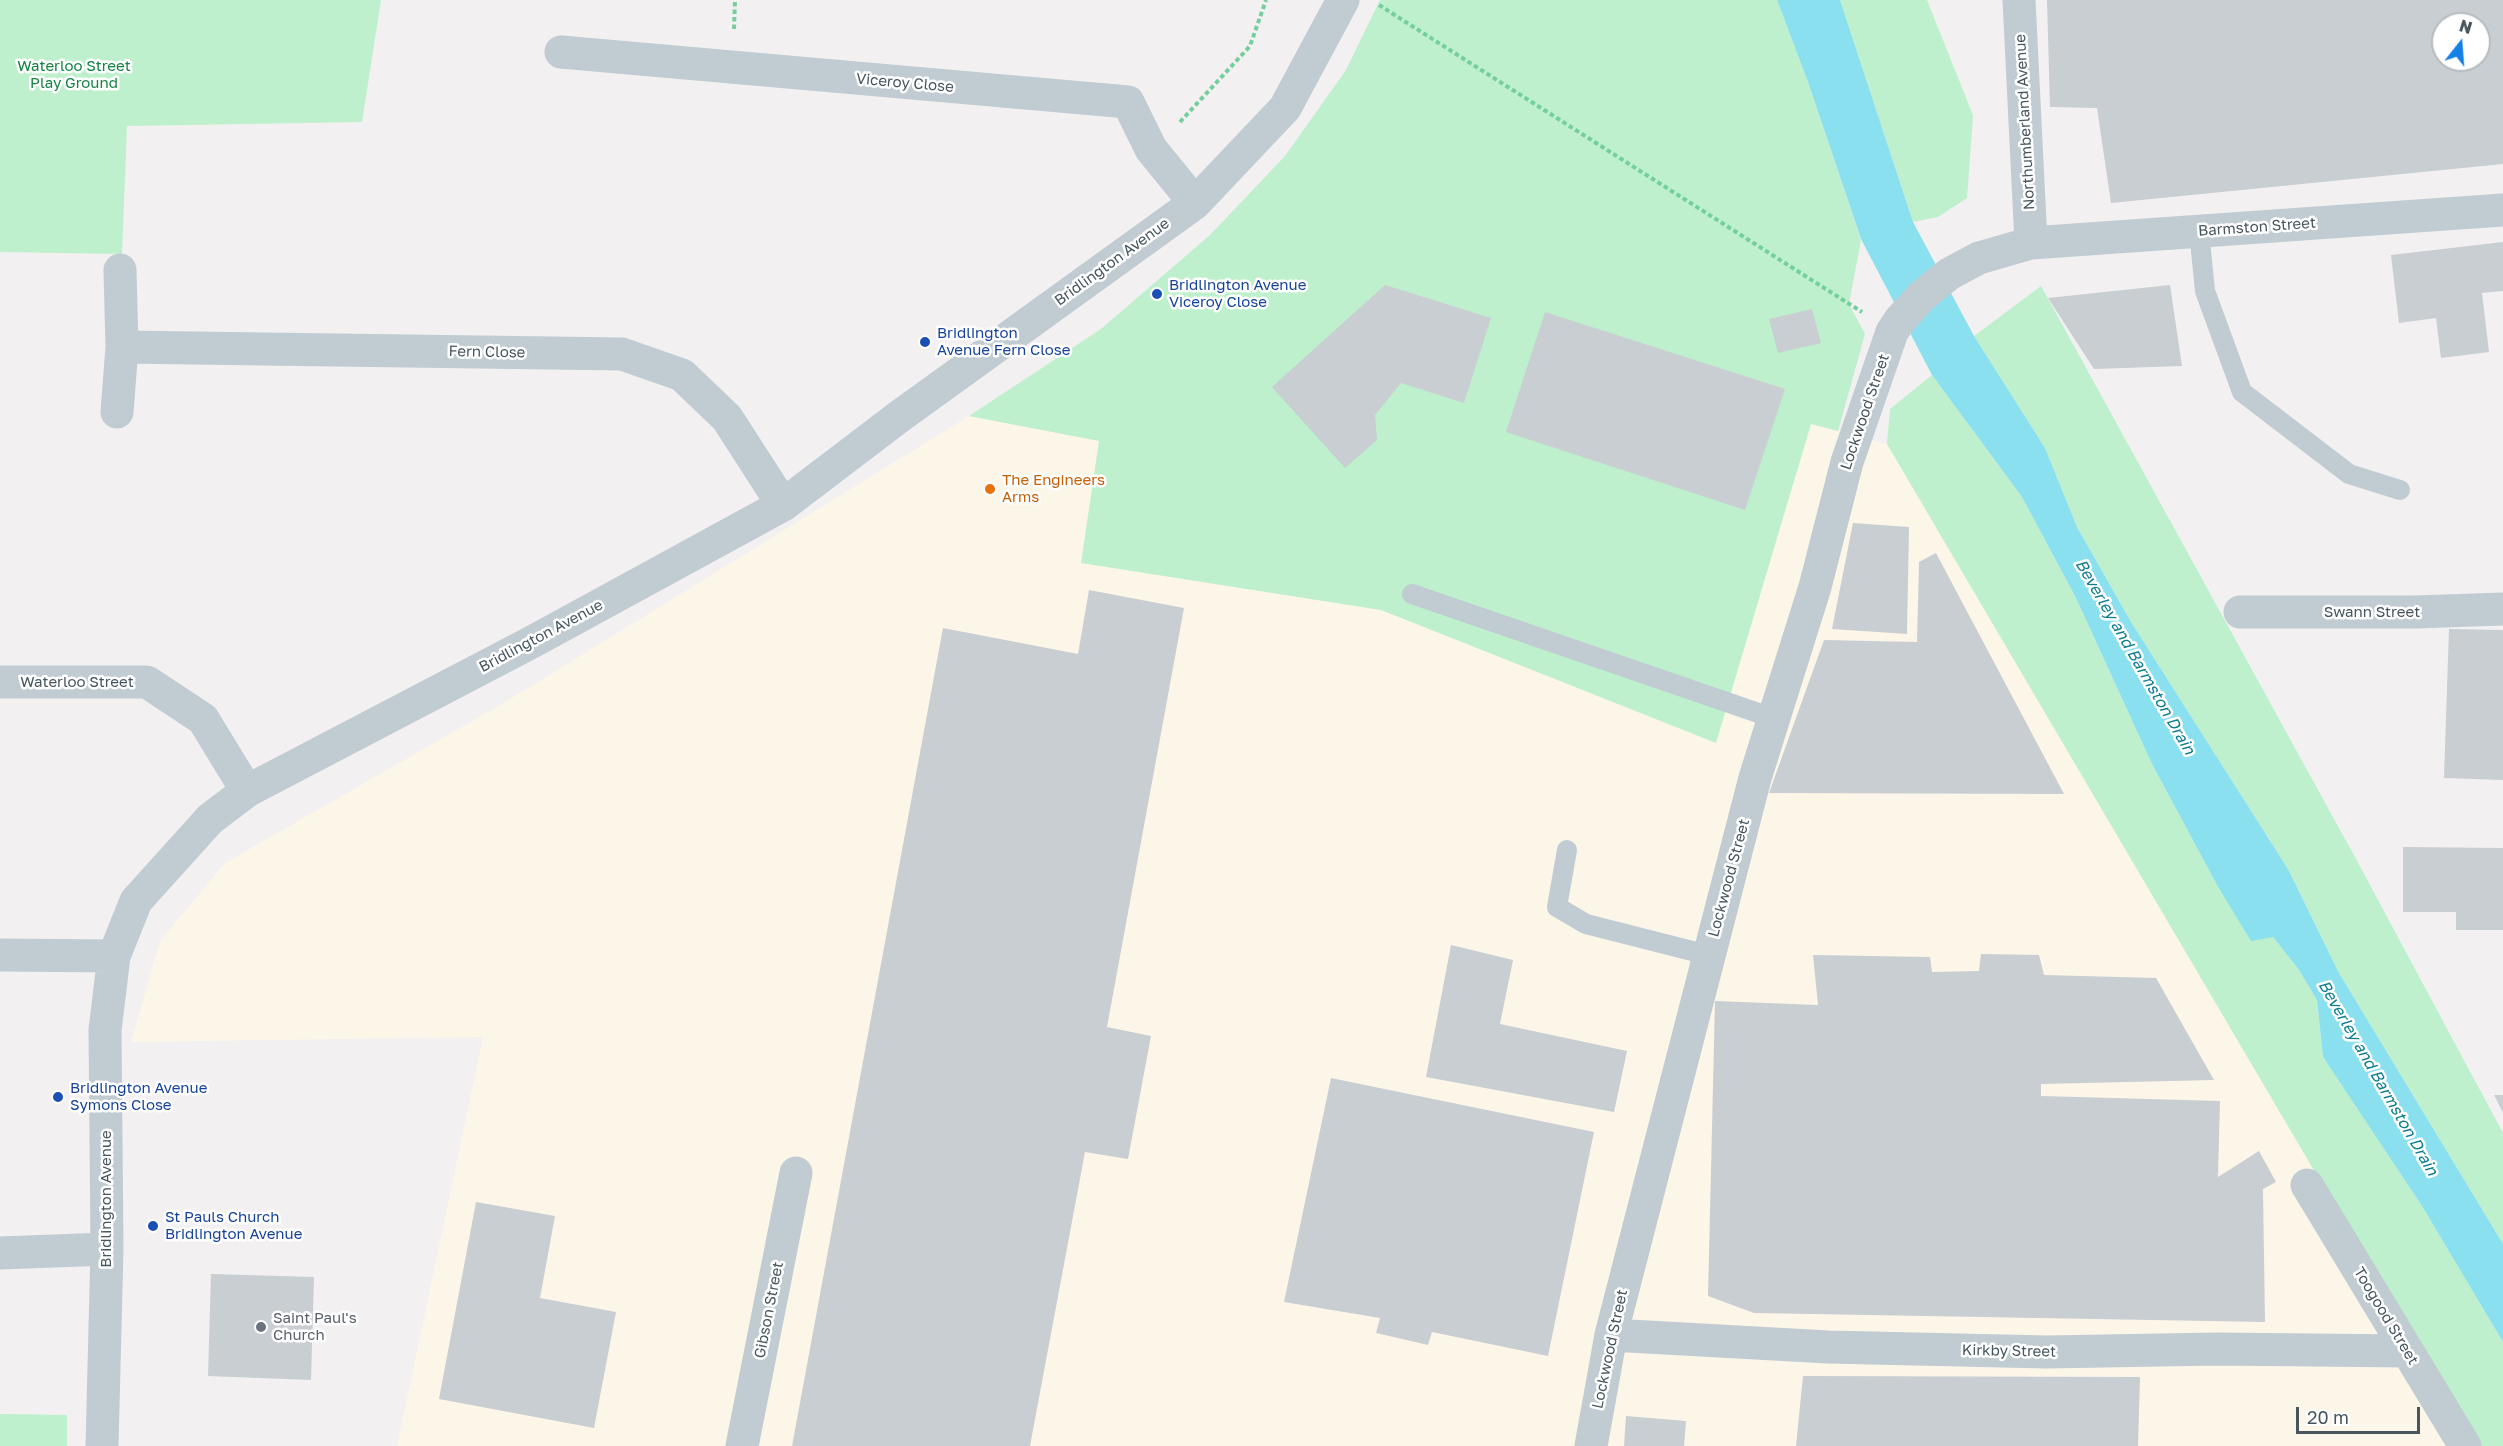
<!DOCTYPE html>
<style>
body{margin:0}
#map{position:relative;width:2503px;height:1446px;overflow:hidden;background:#f2f0f0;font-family:"Golos Text",sans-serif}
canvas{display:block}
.north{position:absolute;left:2431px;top:12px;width:60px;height:60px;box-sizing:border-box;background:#fff;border:2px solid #b5bbbf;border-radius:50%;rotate:17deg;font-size:16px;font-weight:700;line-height:24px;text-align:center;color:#47555e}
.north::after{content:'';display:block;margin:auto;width:21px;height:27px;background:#1580e6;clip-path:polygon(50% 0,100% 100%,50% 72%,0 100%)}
.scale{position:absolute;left:2296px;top:1407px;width:124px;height:27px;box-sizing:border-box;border:3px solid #47555e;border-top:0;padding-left:8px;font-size:18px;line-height:21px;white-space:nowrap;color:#47555e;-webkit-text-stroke:4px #fff;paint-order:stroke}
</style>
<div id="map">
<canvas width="2503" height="1446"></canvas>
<div class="north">N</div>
<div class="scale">20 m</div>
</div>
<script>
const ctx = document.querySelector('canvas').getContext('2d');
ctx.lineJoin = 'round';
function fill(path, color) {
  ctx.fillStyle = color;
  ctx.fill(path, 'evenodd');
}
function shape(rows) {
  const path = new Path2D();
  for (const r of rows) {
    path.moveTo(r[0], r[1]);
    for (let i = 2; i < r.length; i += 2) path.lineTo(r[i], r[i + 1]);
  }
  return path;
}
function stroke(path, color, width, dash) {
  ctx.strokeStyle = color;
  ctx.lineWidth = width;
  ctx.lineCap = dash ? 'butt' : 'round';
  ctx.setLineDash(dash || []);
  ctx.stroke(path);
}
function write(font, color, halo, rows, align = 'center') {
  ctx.font = font + ' "Golos Text",sans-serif';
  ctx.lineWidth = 5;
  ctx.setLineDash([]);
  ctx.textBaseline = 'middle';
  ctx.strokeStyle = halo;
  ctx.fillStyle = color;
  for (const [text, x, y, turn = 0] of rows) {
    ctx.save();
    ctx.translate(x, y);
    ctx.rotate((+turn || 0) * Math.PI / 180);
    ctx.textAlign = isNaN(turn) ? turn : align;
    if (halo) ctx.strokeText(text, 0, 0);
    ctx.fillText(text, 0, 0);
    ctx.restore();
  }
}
fill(shape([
 [969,416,1099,441,1082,563,1381,610,1716,742,1811,424,1887,444,2476,1446,397,1446,483,1037,131,1042,160,941,225,863,507,701]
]), '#fcf6e9');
fill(shape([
 [0,0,381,0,362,122,127,126,122,254,0,252],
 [1380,0,1777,0,1808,82,1861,240,1849,304,1865,334,1838,431,1811,424,1716,743,1381,610,1081,563,1099,441,969,416,1101,329,1210,235,1285,156,1346,70],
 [1840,0,1927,0,1973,115,1967,198,1938,217,1913,222],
 [2041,286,2356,859,2503,1133,2503,1244,2339,973,2288,869,2131,622,2077,527,2045,448,1974,336],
 [1932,375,2022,497,2076,598,2152,764,2217,885,2272,936,2299,970,2317,1000,2323,1057,2422,1206,2503,1342,2503,1446,2476,1446,1887,444,1890,409],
 [0,1414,67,1415,67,1446,0,1446]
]), '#bef0cd');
fill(shape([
 [1777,0,1840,0,1913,222,1974,336,2045,448,2077,527,2131,622,2288,869,2339,973,2503,1244,2503,1342,2422,1206,2323,1057,2317,1000,2299,970,2273,937,2251,941,2217,885,2152,764,2076,598,2022,497,1932,375,1861,239,1808,82]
]), '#8ae0ee');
fill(shape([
 [2047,0,2503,0,2503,164,2111,203,2097,108,2050,107],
 [2443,24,2479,24,2479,60,2443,60],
 [2503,242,2503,291,2482,293,2489,352,2441,358,2436,318,2399,323,2391,255],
 [1385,285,1491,318,1464,403,1401,383,1375,415,1377,440,1345,468,1272,387],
 [2170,285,2182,366,2094,369,2048,298],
 [1812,309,1821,343,1778,353,1769,319],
 [1545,312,1785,389,1745,510,1506,432],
 [1853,523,1909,527,1907,634,1832,629],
 [1936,553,2064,794,1769,793,1824,640,1917,642,1919,562],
 [1089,590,1184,608,1107,1027,1151,1036,1128,1159,1085,1152,1030,1446,792,1446,943,628,1078,654],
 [2449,629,2503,630,2503,780,2444,778],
 [2403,847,2503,848,2503,930,2456,930,2456,912,2403,912],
 [1451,945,1513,960,1500,1024,1627,1051,1614,1112,1426,1077],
 [1981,954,2039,955,2044,975,2156,978,2214,1080,2041,1084,2041,1096,2220,1101,2218,1177,2259,1151,2276,1182,2263,1189,2265,1322,1754,1313,1708,1296,1715,1001,1818,1005,1813,955,1930,957,1932,972,1979,971],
 [1331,1078,1594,1132,1548,1356,1432,1332,1428,1345,1376,1333,1380,1318,1284,1302],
 [2494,1095,2503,1095,2503,1113],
 [476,1202,555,1216,540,1298,616,1312,594,1428,439,1399],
 [211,1274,314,1277,311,1380,208,1376],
 [1803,1376,2140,1377,2138,1446,1796,1446],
 [1626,1416,1686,1421,1684,1446,1624,1446]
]), '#c9ced2');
stroke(shape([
 [1379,5,1862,312],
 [734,29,735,0],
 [1180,122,1250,46,1266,0]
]), '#75cf9c', 4, [4.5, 3]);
stroke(shape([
 [2199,231,2205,291,2242,392,2349,474,2400,490],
 [1412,594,1773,718],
 [1567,850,1557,907,1586,924,1708,955]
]), '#c0cbd2', 20);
stroke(shape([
 [2019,0,2031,243],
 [561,52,1128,102,1151,149,1195,203],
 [122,347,622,354,682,375,727,418,783,505],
 [117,412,122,347,120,270],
 [2240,612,2415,612,2503,609],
 [0,682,147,682,203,719,247,791],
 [0,955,114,956],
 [2307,1185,2465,1446],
 [0,1253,107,1249],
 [1611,1335,1828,1347,2047,1352,2217,1349,2407,1351],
 [102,1446,107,1249,105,1030,114,956,136,901,210,819,247,791,532,642,783,505,900,416,1195,203,1285,108,1343,0],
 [742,1446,796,1173],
 [1591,1446,1611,1335,1755,778,1815,587,1847,462,1892,332,1900,320,1923,295,1949,274,1979,258,2031,243,2503,210]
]), '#c0cbd2', 33);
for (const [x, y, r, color] of [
 [1157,294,6,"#1a4fb4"],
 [925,342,6,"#1a4fb4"],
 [990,489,6,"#e8710a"],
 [58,1097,6,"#1a4fb4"],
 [153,1226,6,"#1a4fb4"],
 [261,1327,6,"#6b7280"]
]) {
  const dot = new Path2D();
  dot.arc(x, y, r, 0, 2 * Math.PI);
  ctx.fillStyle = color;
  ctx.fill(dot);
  stroke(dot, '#fff', 2);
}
write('15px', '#158243', '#fff', [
 ["Waterloo Street",74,66],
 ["Play Ground",74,83]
]);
write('15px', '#47555e', '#fff', [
 ["Viceroy Close",905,83,5],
 ["Northumberland Avenue",2025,122,-93],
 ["Barmston Street",2257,227,-4],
 ["Bridlington Avenue",1112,262,-36],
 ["Fern Close",487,352,1],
 ["Lockwood Street",1865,412,-71],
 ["Swann Street",2372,612],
 ["Bridlington Avenue",541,636,-28],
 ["Waterloo Street",77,682],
 ["Lockwood Street",1729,878,-75],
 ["Bridlington Avenue",106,1199,-90],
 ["Gibson Street",769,1310,-79],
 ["Toogood Street",2386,1316,59],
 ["Lockwood Street",1610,1349,-78],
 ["Kirkby Street",2009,1351,1]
]);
write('15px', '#164399', '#fff', [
 ["Bridlington Avenue",1169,285],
 ["Viceroy Close",1169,302],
 ["Bridlington",937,333],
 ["Avenue Fern Close",937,350],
 ["Bridlington Avenue",70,1088],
 ["Symons Close",70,1105],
 ["St Pauls Church",165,1217],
 ["Bridlington Avenue",165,1234]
], 'left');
write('15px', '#c56008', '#fff', [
 ["The Engineers",1002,480],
 ["Arms",1002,497]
], 'left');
write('15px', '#5b616d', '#fff', [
 ["Saint Paul's",273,1318],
 ["Church",273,1335]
], 'left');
write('italic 16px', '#0b7d8f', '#fff', [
 ["Beverley and Barmston Drain",2135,657,60],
 ["Beverley and Barmston Drain",2378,1078,60]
]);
</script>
